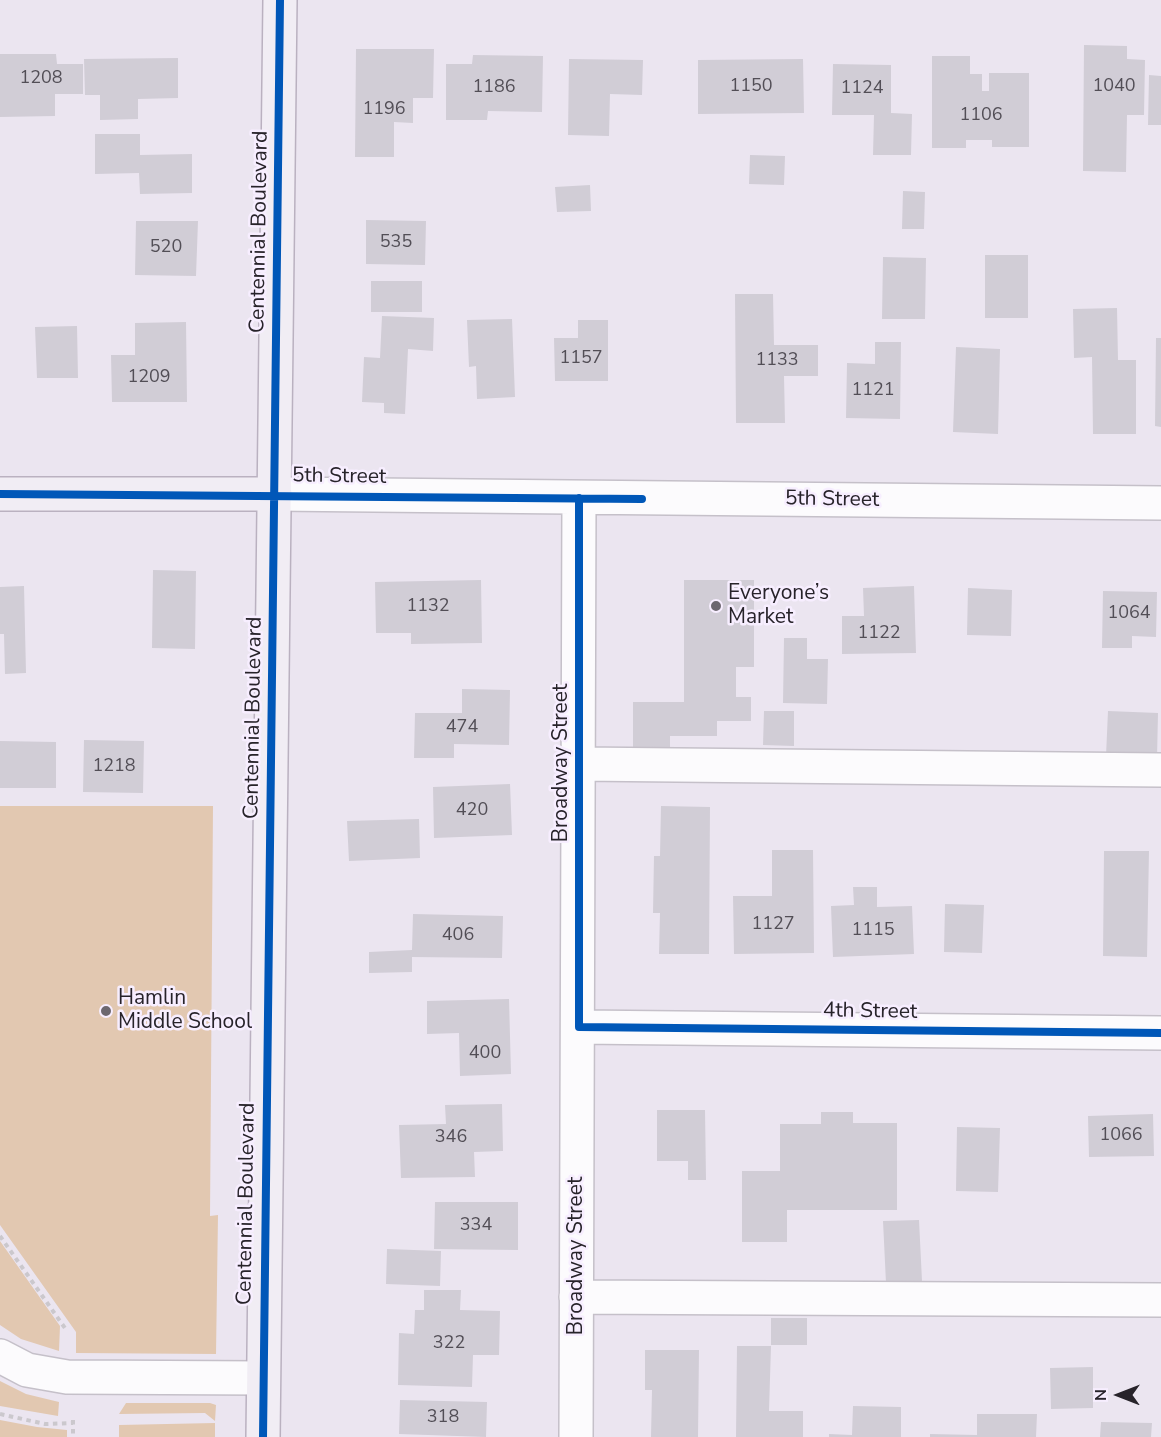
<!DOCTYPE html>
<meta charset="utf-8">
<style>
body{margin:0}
#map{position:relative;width:1161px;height:1437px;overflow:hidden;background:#ebe5f0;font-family:"Nunito Sans",sans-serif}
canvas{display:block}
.north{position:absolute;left:1089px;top:1365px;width:60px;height:60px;-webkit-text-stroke:4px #f7eeff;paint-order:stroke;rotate:270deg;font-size:16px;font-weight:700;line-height:24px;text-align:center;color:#27232a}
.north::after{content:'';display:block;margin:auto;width:21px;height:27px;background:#27232a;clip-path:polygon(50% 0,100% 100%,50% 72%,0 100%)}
</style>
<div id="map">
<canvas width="1161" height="1437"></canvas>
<div class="north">N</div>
</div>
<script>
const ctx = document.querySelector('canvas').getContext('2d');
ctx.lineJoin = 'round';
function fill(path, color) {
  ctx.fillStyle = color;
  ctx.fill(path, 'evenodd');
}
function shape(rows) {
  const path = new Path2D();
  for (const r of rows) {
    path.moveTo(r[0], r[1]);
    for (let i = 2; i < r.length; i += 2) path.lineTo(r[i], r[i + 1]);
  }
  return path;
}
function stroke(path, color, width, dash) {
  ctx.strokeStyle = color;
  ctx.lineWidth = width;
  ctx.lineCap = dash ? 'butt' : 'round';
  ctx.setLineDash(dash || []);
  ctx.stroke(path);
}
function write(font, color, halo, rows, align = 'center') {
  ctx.font = font + ' "Nunito Sans",sans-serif';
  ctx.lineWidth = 5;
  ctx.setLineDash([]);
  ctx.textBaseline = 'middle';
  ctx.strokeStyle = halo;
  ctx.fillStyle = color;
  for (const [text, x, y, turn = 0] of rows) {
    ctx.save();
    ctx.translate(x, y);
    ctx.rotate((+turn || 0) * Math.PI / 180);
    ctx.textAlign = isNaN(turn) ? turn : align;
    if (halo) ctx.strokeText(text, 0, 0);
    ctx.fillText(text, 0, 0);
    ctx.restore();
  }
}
fill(shape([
 [0,806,213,806,210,1216,218,1215,216,1354,76,1353,76,1332,0,1225],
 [0,1241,60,1326,59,1351,21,1339,0,1325],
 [0,1381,26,1394,59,1402,58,1416,0,1406],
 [126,1403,210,1403,216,1405,215,1421,205,1413,119,1414],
 [0,1420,37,1427,67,1430,67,1437,0,1437],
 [215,1423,215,1437,119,1437,119,1425]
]), '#e2c8b1');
fill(shape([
 [1084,45,1127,46,1127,59,1145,60,1144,115,1127,115,1126,172,1083,171],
 [356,49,434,49,433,98,413,98,413,123,394,122,394,157,355,157],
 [0,54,56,54,57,64,83,64,83,94,55,94,55,116,0,117],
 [473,55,543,56,542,112,488,111,487,120,446,120,446,64,472,64],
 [932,56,970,56,970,74,982,74,982,91,989,91,989,73,1029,73,1029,147,992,147,992,140,966,140,966,148,932,148],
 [178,58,178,98,138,99,138,119,100,120,100,95,85,95,84,59],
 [569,59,643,60,642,95,610,94,609,136,568,135],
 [803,59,804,113,698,114,698,60],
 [833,64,891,65,891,113,912,114,911,155,873,155,874,115,832,115],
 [1149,75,1161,76,1161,125,1148,125],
 [95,134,140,134,140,155,192,154,192,193,140,194,139,173,95,174],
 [750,155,785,156,784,185,749,184],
 [590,185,591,211,557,212,555,187],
 [903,191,925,192,924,229,902,229],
 [366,220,426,221,425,265,366,264],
 [136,221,198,221,196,276,135,275],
 [985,255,1028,255,1028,318,985,318],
 [883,257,926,258,925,319,882,319],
 [371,281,422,281,422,312,371,312],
 [735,294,773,294,774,345,818,345,818,376,784,376,785,423,736,423],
 [1117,308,1118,360,1136,360,1136,434,1093,434,1092,357,1074,358,1073,309],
 [382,316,434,318,433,351,408,349,405,414,384,413,384,403,362,402,364,357,380,358],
 [512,319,515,397,477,399,476,366,469,367,467,320],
 [578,320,608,320,608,381,555,381,554,338,578,338],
 [186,322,187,402,112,402,111,355,135,355,135,323],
 [77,326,78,378,37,378,35,327],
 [1156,338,1161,338,1161,427,1155,426],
 [875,342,901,342,900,419,846,418,847,363,875,364],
 [956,347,1000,349,998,434,953,432],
 [153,570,196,571,195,649,152,648],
 [481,580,482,643,411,644,411,633,376,633,375,582],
 [684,580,754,580,754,667,736,667,736,697,751,697,751,721,717,721,717,736,670,736,670,756,633,756,633,702,684,702],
 [24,586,26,673,5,674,4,634,0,634,0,587],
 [914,586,916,653,842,654,842,616,864,616,863,588],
 [968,588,1012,590,1011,636,967,635],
 [1103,591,1157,592,1156,637,1132,636,1132,648,1102,648],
 [784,638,807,638,807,659,828,659,827,704,783,703],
 [462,689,510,690,509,745,454,744,454,758,414,758,415,713,462,713],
 [764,711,794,711,794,746,763,745],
 [1108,711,1158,713,1157,758,1106,756],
 [84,740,144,741,143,793,83,792],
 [0,741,56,742,56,788,0,788],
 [510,784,512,835,434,838,433,787],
 [661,806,710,807,709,954,659,954,660,913,653,913,654,856,660,856],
 [419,819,420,858,349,861,347,821],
 [772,850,813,850,814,953,734,954,733,896,772,896],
 [1104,851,1149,851,1147,957,1103,956],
 [853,887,877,887,877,907,912,906,914,954,833,957,831,906,854,905],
 [945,904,984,905,982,953,944,952],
 [413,914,503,916,502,958,412,957,412,972,369,973,369,952,412,950],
 [509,999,511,1074,460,1076,459,1033,427,1034,427,1001],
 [502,1104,503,1151,474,1152,475,1177,401,1178,399,1125,446,1124,445,1105],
 [657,1110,705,1110,706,1180,688,1180,688,1161,657,1161],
 [821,1112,853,1112,853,1123,897,1123,897,1210,787,1210,787,1242,742,1242,742,1171,780,1171,780,1124,821,1124],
 [1153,1114,1154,1156,1089,1157,1088,1116],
 [957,1127,1000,1128,998,1192,956,1191],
 [435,1202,518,1202,518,1250,434,1249],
 [919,1220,922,1281,886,1283,883,1221],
 [387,1249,441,1251,440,1286,386,1284],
 [424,1290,461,1290,460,1310,500,1311,499,1355,473,1355,472,1387,398,1385,399,1333,414,1334,415,1310,424,1310],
 [771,1318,807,1318,807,1345,771,1345],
 [737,1346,771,1346,769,1411,803,1411,803,1437,736,1437],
 [645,1350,699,1350,698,1437,651,1437,652,1390,645,1390],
 [1093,1367,1093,1408,1051,1409,1050,1368],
 [400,1400,487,1402,486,1437,399,1434],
 [853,1406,901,1407,901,1437,829,1437,829,1434,852,1435],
 [977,1414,1037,1414,1036,1437,930,1437,930,1434,977,1435],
 [1101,1422,1152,1423,1151,1437,1100,1437]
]), '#d1cdd6');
const minor = shape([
 [275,494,1161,503],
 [580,764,1161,770],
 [579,1027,1161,1033],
 [576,1297,1161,1300],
 [0,1356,27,1370,67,1377,263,1378],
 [576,1437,579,498]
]);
const major = shape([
 [0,494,275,494],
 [263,1437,280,0]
]);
stroke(minor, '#c5c0c9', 36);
stroke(major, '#bab1c0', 36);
stroke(shape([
 [0,1236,67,1331],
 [0,1414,45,1424,73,1423],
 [73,1420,73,1437]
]), '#cbc8cd', 4, [4.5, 4.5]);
stroke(minor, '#fcfbfd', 33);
stroke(major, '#f1edf4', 33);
stroke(shape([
 [0,494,642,499],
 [579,498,579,1027,1161,1033],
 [263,1437,280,0]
]), '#0057b8', 8);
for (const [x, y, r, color] of [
 [716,606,6,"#6c676f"],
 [106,1011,6,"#6c676f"]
]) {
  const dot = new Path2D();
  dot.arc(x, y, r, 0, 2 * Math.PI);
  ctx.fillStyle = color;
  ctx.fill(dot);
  stroke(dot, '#f7eeff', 2);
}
write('18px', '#524e56', null, [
 ["1208",41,79],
 ["1150",751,87],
 ["1040",1114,87],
 ["1186",494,88],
 ["1124",862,89],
 ["1196",384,110],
 ["1106",981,116],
 ["535",396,243],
 ["520",166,248],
 ["1157",581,359],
 ["1133",777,361],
 ["1209",149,378],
 ["1121",873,391],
 ["1132",428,607],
 ["1064",1129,614],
 ["1122",879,634],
 ["474",462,728],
 ["1218",114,767],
 ["420",472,811],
 ["1127",773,925],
 ["1115",873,931],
 ["406",458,936],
 ["400",485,1054],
 ["1066",1121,1136],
 ["346",451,1138],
 ["334",476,1226],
 ["322",449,1344],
 ["318",443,1418]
]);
write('21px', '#27232a', '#f7eeff', [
 ["Centennial Boulevard",260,232,-89],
 ["5th Street",339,477,1],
 ["5th Street",832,500,1],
 ["Centennial Boulevard",254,718,-89],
 ["Broadway Street",562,763,-90],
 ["4th Street",870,1012,1],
 ["Centennial Boulevard",247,1204,-89],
 ["Broadway Street",577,1256,-90]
]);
write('21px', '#27232a', '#f7eeff', [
 ["Everyone’s",728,594],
 ["Market",728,618],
 ["Hamlin",118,999],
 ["Middle School",118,1023]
], 'left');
</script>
